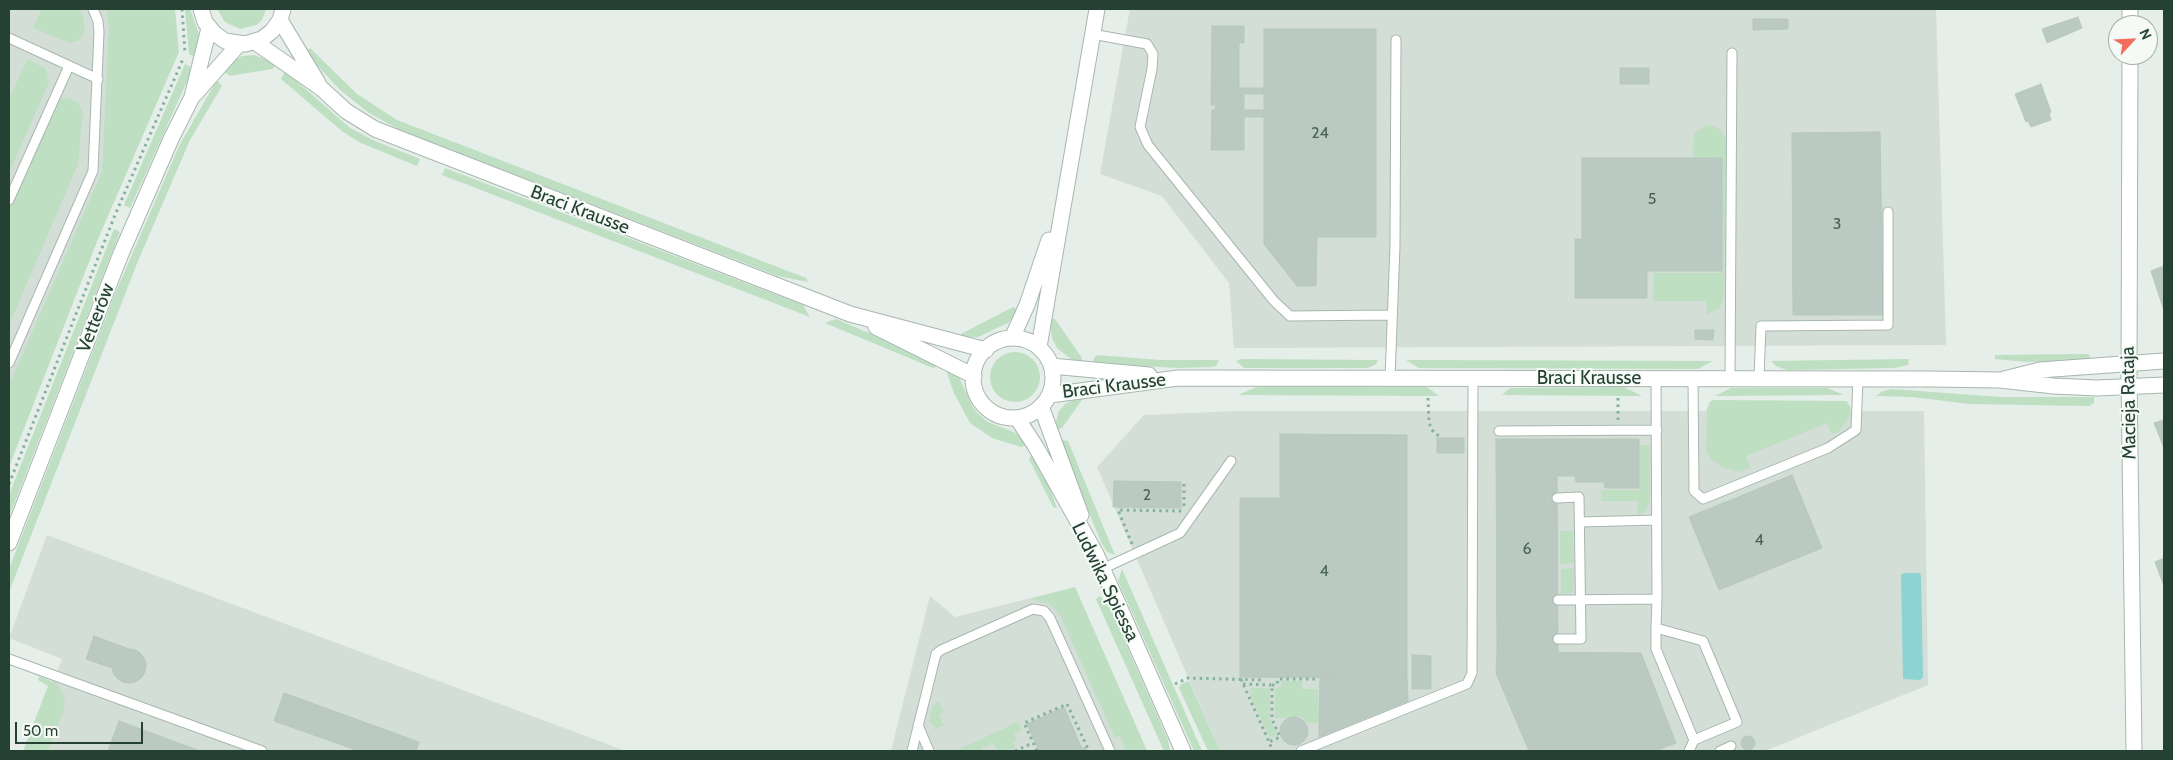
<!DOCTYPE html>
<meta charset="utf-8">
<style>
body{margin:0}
#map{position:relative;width:2173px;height:760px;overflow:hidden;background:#e5eee9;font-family:Cabin,sans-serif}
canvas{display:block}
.frame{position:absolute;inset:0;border:10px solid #244134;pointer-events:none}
.north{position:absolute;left:2108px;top:15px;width:50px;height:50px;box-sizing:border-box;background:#f6faf7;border:1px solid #a2b0a9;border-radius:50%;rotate:65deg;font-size:14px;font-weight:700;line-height:20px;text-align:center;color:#244134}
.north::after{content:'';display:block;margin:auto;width:18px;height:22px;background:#f36c5e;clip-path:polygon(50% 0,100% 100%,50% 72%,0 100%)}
.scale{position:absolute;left:15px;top:722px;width:128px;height:22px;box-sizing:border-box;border:2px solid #244134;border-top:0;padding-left:6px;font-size:15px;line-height:18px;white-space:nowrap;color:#244134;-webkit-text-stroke:4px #f6faf7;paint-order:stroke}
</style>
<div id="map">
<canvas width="2173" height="760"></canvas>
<div class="frame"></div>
<div class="north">N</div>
<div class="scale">50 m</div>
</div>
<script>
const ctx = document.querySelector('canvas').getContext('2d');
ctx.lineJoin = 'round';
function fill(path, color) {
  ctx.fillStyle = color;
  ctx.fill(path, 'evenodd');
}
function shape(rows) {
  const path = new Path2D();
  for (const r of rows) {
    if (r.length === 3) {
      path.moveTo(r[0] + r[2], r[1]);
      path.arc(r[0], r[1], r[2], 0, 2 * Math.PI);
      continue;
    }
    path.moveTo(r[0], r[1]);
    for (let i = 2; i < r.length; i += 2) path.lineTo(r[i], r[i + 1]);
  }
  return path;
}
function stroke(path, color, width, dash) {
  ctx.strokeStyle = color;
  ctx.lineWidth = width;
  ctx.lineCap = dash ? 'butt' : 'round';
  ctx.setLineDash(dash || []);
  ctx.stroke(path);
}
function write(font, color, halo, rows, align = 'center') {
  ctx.font = font + ' Cabin,sans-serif';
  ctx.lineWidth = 4;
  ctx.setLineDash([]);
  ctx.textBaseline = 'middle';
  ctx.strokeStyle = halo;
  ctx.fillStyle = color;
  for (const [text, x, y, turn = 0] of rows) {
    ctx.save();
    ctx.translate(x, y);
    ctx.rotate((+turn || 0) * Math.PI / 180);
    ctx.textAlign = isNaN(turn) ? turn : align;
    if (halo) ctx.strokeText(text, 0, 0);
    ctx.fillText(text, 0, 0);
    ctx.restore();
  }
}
fill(shape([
 [9,9,120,9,113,172,9,444],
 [1130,9,1936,9,1946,345,1234,348,1229,283,1162,196,1100,174],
 [1237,411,1924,411,1928,685,1765,751,1220,751,1097,467,1144,415],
 [47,535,626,751,28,751,62,659,9,638],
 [1075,587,1147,751,891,751,930,596,955,617]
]), '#d3ded7');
fill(shape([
 [42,9,79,9,83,17,85,31,78,41,70,43,33,28],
 [107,9,175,9,179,52,98,239,9,467,9,385,102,172,109,27],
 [185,9,190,9,200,37,197,58,189,54],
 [217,9,266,9,262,20,256,25,240,29,225,22],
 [310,48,357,94,397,120,806,278,808,282,778,276,400,130,369,113,340,90,305,52],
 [254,55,277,64,272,69,230,76,223,71,230,63,242,56],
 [27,59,46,69,49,82,9,173,9,100],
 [185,64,193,68,130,208,124,205],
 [285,71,350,128,375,141,420,159,417,166,361,143,343,132,281,79],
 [217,80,222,86,190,140,138,261,9,592,9,569,115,294,179,146],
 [67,97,77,102,83,112,78,164,9,325,9,210,58,100],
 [1709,125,1720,129,1726,138,1724,296,1719,309,1707,314,1706,301,1653,301,1654,273,1722,273,1722,158,1693,157,1694,134,1701,128],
 [445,168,803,305,810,317,442,175],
 [114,229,120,232,9,517,9,495],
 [1013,307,1019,310,1008,323,978,337,959,338,961,334],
 [1049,318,1055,319,1082,358,1081,362,1072,360,1057,348,1052,338],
 [836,319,939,363,938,366,933,368,825,323],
 [1015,377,25],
 [2088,354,2093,360,2026,362,1995,359,1995,355],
 [1097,355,1160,360,1219,360,1216,366,1211,367,1177,368,1093,363,1094,358],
 [1242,359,1374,360,1378,360,1376,364,1368,368,1244,368,1236,361],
 [1909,359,1908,365,1894,368,1787,370,1776,366,1771,361],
 [1406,360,1713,361,1698,369,1419,368],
 [948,368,960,379,972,406,978,414,988,422,1016,433,1028,444,1021,447,992,438,970,423,954,393,947,373],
 [1257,387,1427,387,1439,396,1238,395],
 [1624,387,1642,396,1502,395,1510,388],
 [1731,388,1827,388,1844,395,1715,396],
 [1892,389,2000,397,2094,397,2094,403,2089,406,1970,404,1912,397,1876,396,1883,391],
 [1082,396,1082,400,1062,428,1057,430,1056,421,1059,411,1065,404],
 [1713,400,1847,401,1851,409,1849,417,1839,431,1832,434,1827,423,1746,456,1750,468,1739,472,1722,467,1711,459,1706,450,1707,409,1710,402],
 [1063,440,1068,441,1115,555,1107,552,1101,542,1060,441],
 [1638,445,1650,445,1650,500,1645,512,1638,515,1637,501,1601,501,1601,490,1639,490],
 [1033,453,1048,483,1057,508,1053,507,1029,459],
 [1560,531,1573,531,1574,563,1560,564],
 [1574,568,1574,590,1571,593,1561,594,1561,569],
 [1122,569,1202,751,1194,751,1118,581],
 [1075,587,1147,751,1126,751,1120,736,1115,738,1060,615,1050,604,1031,599],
 [1100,596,1111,610,1168,740,1170,751,1164,751,1096,599],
 [39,676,56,683,60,687,65,701,63,712,48,751,23,751,48,686,38,680],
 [1189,681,1220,751,1208,751,1179,688,1181,684],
 [1281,681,1302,681,1302,689,1318,689,1319,723,1307,723,1302,717,1275,718,1275,688,1281,687],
 [1250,688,1270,688,1270,719,1277,735,1270,738,1251,697],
 [939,701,944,712,939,715,944,726,936,728,929,721,933,706],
 [1018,722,1022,730,1014,734,1017,741,1013,742,1015,747,1007,751,998,751,993,743,982,748,983,751,955,751]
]), '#bedfc2');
fill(shape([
 [1904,573,1920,573,1921,577,1923,677,1920,680,1903,679,1901,575]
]), '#8dd3d3');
const building = shape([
 [2078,17,2082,28,2047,43,2042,29,2078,17],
 [1753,19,1788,19,1788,29,1753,30,1753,19],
 [1212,26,1244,26,1244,43,1239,43,1239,88,1264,88,1264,94,1244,94,1244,110,1264,110,1264,117,1244,117,1244,150,1211,150,1212,110,1215,110,1216,105,1211,105,1212,26],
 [1264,29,1376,29,1376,237,1264,237,1264,29],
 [1620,68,1649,68,1649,84,1620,84,1620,68],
 [2041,84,2051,112,2049,113,2051,120,2031,127,2028,121,2026,122,2015,94,2041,84],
 [1880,132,1883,315,1793,315,1792,133,1880,132],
 [1582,158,1722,158,1722,271,1647,271,1647,298,1575,298,1575,239,1582,239,1582,158],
 [1264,237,1317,237,1316,286,1297,286,1264,244,1264,237],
 [2164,266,2164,311,2151,271,2164,266],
 [1695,330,1714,330,1713,340,1695,339,1695,330],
 [2164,420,2164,448,2154,423,2164,420],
 [1280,434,1407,435,1407,678,1240,677,1240,498,1280,498,1280,434],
 [1437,438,1464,438,1464,453,1437,453,1437,438],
 [1496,439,1639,439,1639,488,1605,488,1604,482,1576,482,1575,476,1557,476,1558,652,1497,652,1496,439],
 [1792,475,1822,548,1719,590,1689,517,1792,475],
 [1114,481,1181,482,1181,508,1113,507,1114,481],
 [2164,558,2164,586,2155,562,2164,558],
 [94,636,129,649,123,650,114,657,112,668,86,659,94,636],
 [129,666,17],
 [1497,652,1641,653,1676,743,1655,751,1529,751,1496,673,1497,652],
 [1412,655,1431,656,1431,689,1412,689,1412,655],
 [1320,677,1407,678,1408,701,1319,737,1320,677],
 [284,693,419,742,416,751,359,751,274,721,284,693],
 [1064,707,1082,749,1085,747,1087,751,1039,751,1027,724,1064,707],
 [1294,731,14],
 [119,721,200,751,108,751,119,721],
 [1748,743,7]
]);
fill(building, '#bac9c1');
stroke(building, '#b7c8be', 1);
const service = shape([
 [1092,34,1147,44,1153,54,1152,69,1140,127,1148,145,1274,301,1290,316,1391,315],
 [9,38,98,79],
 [9,200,69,66],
 [9,363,93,171,99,32,98,21,93,9],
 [1759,378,1761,326,1888,325,1888,212],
 [1390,379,1395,245,1396,40],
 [1693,379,1694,491,1703,499,1828,448,1856,430,1858,378],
 [1730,379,1732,53],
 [1499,431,1657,430],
 [1557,498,1579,497,1581,639,1558,639],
 [1580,522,1657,520],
 [1102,569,1180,533,1231,461],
 [1558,600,1657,599,1656,378],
 [1656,628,1703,641,1737,722,1694,740,1656,649,1656,628,1657,599],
 [9,659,262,751],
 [918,725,929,751],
 [912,751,936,654,941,650,1033,609,1044,611,1050,618,1110,751],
 [1301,751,1467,684,1472,673,1473,378],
 [1689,751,1694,740],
 [1720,751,1731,746]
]);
const minor = shape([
 [201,9,205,22,214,33,225,41,245,44,262,39,272,31,280,20,283,9],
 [280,20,318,83],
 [2130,25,2130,9],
 [255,42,321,88,346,111,375,129,850,314,986,350],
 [2130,55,2129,376,2134,751],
 [195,94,239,44],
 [876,327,974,376],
 [1012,338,1027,305,1049,240],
 [1013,378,40],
 [1039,347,1097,9],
 [1051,366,1149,375],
 [2004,379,2040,370,2164,361],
 [1050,395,1178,378,1930,379,2000,380,2054,386,2097,388,2164,385],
 [1041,406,1081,515],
 [1017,418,1036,447,1096,554,1183,751],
 [9,543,120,256,171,139,192,97,209,28]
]);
stroke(service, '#a7b7af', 11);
stroke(minor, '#a7b7af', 17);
stroke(shape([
 [182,9,185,53],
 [1428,398,1429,423,1432,430,1440,437],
 [1618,420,1618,398],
 [9,484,115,215,183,59],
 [1184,506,1184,482],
 [1132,544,1118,510,1182,511],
 [1241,679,1273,751],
 [1175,684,1188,678,1263,680],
 [1243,684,1272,685,1272,719,1280,737,1269,742],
 [1272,685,1277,685,1278,679,1317,679],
 [1015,751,1033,743],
 [1037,751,1024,723,1067,704,1089,751]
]), '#85b29d', 3, [2.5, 4]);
stroke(service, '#fff', 9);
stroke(minor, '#fff', 15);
write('16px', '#4a6357', null, [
 ["24",1320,133],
 ["5",1652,199],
 ["3",1837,224],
 ["2",1147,495],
 ["4",1759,540],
 ["6",1527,549],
 ["4",1324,571]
]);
write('19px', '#244134', '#f6faf7', [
 ["Braci Krausse",580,210,21],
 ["Vetterów",96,318,-69],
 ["Braci Krausse",1589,378],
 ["Braci Krausse",1114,386,-7],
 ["Macieja Rataja",2129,403,-91],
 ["Ludwika Spiessa",1105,582,64]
]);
</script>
